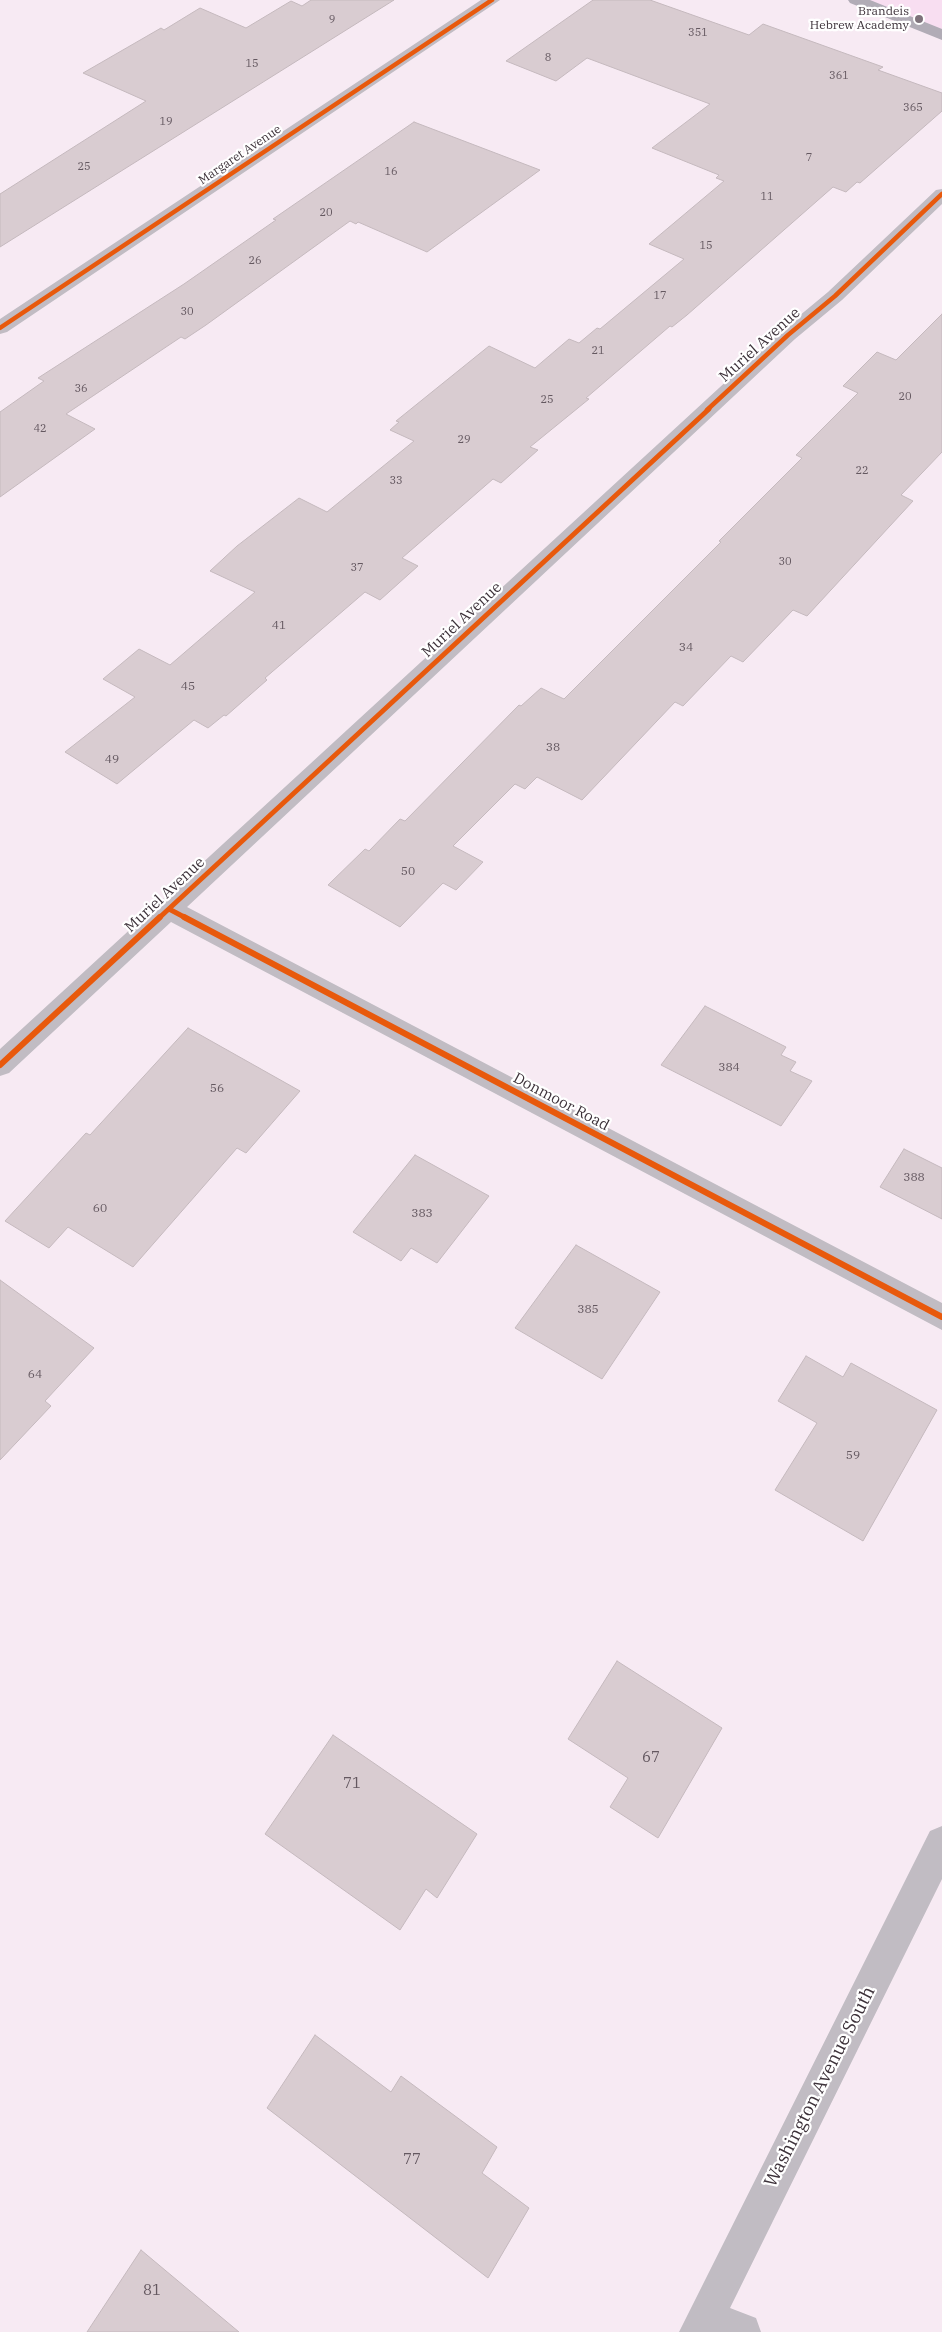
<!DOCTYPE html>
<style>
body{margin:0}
canvas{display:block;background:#f7eaf3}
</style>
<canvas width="942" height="2332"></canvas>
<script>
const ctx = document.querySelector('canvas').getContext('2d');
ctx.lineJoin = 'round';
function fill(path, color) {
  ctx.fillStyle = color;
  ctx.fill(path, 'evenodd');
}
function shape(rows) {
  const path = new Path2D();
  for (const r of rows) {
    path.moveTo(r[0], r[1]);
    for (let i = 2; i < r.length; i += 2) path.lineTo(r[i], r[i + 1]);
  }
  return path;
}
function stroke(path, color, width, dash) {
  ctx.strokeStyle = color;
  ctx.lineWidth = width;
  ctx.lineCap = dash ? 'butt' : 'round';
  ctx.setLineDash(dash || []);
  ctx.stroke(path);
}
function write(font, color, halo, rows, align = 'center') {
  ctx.font = font + ' "IBM Plex Serif",serif';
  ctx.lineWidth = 4.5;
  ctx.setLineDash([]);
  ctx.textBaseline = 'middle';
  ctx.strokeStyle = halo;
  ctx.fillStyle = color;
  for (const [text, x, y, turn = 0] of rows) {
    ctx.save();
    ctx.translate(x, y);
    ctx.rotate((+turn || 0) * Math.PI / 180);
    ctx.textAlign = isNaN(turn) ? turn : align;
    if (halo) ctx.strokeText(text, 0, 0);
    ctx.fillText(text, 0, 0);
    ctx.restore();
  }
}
fill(shape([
 [848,0,942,0,942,39]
]), '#f8def1');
const building = shape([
 [311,0,394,0,0,247,0,194,146,101,83,73,161,28,164,30,200,8,246,28,291,1,302,6,311,0],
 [593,0,650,0,749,35,763,24,883,67,878,70,942,93,942,111,860,183,857,182,846,192,833,187,687,315,672,327,670,326,586,398,589,399,530,447,538,450,501,483,493,479,402,558,418,566,380,600,365,592,265,678,267,680,226,716,224,715,208,728,194,720,117,784,65,752,135,697,103,679,139,649,170,665,255,592,210,571,237,546,299,498,327,512,414,441,390,430,399,422,396,421,489,346,535,368,569,339,579,343,597,328,600,329,684,259,649,244,724,181,716,178,719,175,652,148,710,104,587,58,556,81,506,61,593,0],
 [414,122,540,170,427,252,358,222,356,224,350,221,206,325,185,339,181,337,66,414,95,429,0,497,0,412,44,381,38,378,184,284,276,220,273,219,414,122],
 [942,314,942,452,901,495,913,501,807,616,793,610,743,662,731,656,683,706,675,702,582,800,537,777,525,789,515,784,453,846,483,862,456,890,443,883,400,927,328,885,365,849,369,851,400,819,405,821,519,705,521,706,541,688,564,699,721,542,719,541,802,458,796,455,858,393,843,386,877,352,896,360,942,314],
 [705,1006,786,1047,781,1055,796,1062,790,1071,812,1081,781,1126,661,1065,705,1006],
 [188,1028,300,1091,246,1153,237,1148,133,1267,68,1227,49,1248,5,1221,86,1133,90,1135,188,1028],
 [904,1149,942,1168,942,1219,880,1187,904,1149],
 [415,1155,489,1196,437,1263,411,1248,401,1261,353,1232,415,1155],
 [576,1245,660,1292,602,1379,515,1328,576,1245],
 [0,1280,94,1348,45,1401,51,1406,0,1460,0,1280],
 [806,1356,843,1377,851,1363,937,1410,863,1541,775,1490,817,1423,778,1401,806,1356],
 [617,1661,722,1728,658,1838,610,1807,628,1778,568,1739,617,1661],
 [333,1735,477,1834,437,1898,426,1889,400,1930,265,1834,333,1735],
 [315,2035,391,2092,401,2076,497,2147,482,2173,529,2208,488,2278,267,2108,315,2035],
 [141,2250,239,2332,87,2332,141,2250]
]);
fill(building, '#d9ccd1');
stroke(building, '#c5b9be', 1);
fill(shape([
 [481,0,500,0,7,332,0,334,0,319,481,0],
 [942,189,942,204,842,300,795,339,187,907,942,1303,942,1330,171,922,9,1073,0,1076,0,1049,781,331,828,292,936,190,942,189],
 [942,1826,942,1879,730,2308,756,2318,761,2332,679,2332,930,1831,942,1826]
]), '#c1bcc3');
fill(shape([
 [848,0,870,0,942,29,942,40,850,3,848,0]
]), '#b1acb6');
stroke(shape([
 [0,328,492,0],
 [707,410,788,335,835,296,942,194]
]), '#e8590c', 4.5);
stroke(shape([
 [169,909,186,918],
 [159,918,709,409]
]), '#e8590c', 5);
stroke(shape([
 [184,917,942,1317],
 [0,1065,160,917]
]), '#e8590c', 6);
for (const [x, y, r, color] of [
 [919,19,5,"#7e727b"]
]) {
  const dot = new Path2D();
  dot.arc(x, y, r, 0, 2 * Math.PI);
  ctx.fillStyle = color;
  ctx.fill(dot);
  stroke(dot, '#fff', 2);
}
write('11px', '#645860', null, [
 ["9",332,20],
 ["351",698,33],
 ["8",548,58],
 ["15",252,64],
 ["361",839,76],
 ["365",913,108],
 ["19",166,122],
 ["7",809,158],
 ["25",84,167],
 ["16",391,172],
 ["11",767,197],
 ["20",326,213],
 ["15",706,246],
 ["26",255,261],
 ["17",660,296],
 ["30",187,312],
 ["21",598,351],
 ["36",81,389],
 ["20",905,397],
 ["25",547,400],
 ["42",40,429],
 ["29",464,440],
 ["22",862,471],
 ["33",396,481],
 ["30",785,562],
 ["37",357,568]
]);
write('12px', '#3d323a', '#fff', [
 ["Brandeis",909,12],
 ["Hebrew Academy",909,26]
], 'right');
write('12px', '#3d323a', '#fff', [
 ["Margaret Avenue",240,155,-34]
]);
write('12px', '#645860', null, [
 ["41",279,626],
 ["34",686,648],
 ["45",188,687],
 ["38",553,748],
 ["49",112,760],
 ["50",408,872],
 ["384",729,1068],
 ["56",217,1089],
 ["388",914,1178],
 ["60",100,1209],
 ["383",422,1214],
 ["385",588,1310],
 ["64",35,1375],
 ["59",853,1456]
]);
write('15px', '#3d323a', '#fff', [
 ["Muriel Avenue",760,345,-42],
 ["Muriel Avenue",462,620,-43],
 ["Muriel Avenue",165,895,-43],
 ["Donmoor Road",561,1102,28]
]);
write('15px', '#645860', null, [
 ["67",651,1758],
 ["71",352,1784],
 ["77",412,2160],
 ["81",152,2291]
]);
write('18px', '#3d323a', '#fff', [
 ["Washington Avenue South",820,2087,-63]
]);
</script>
